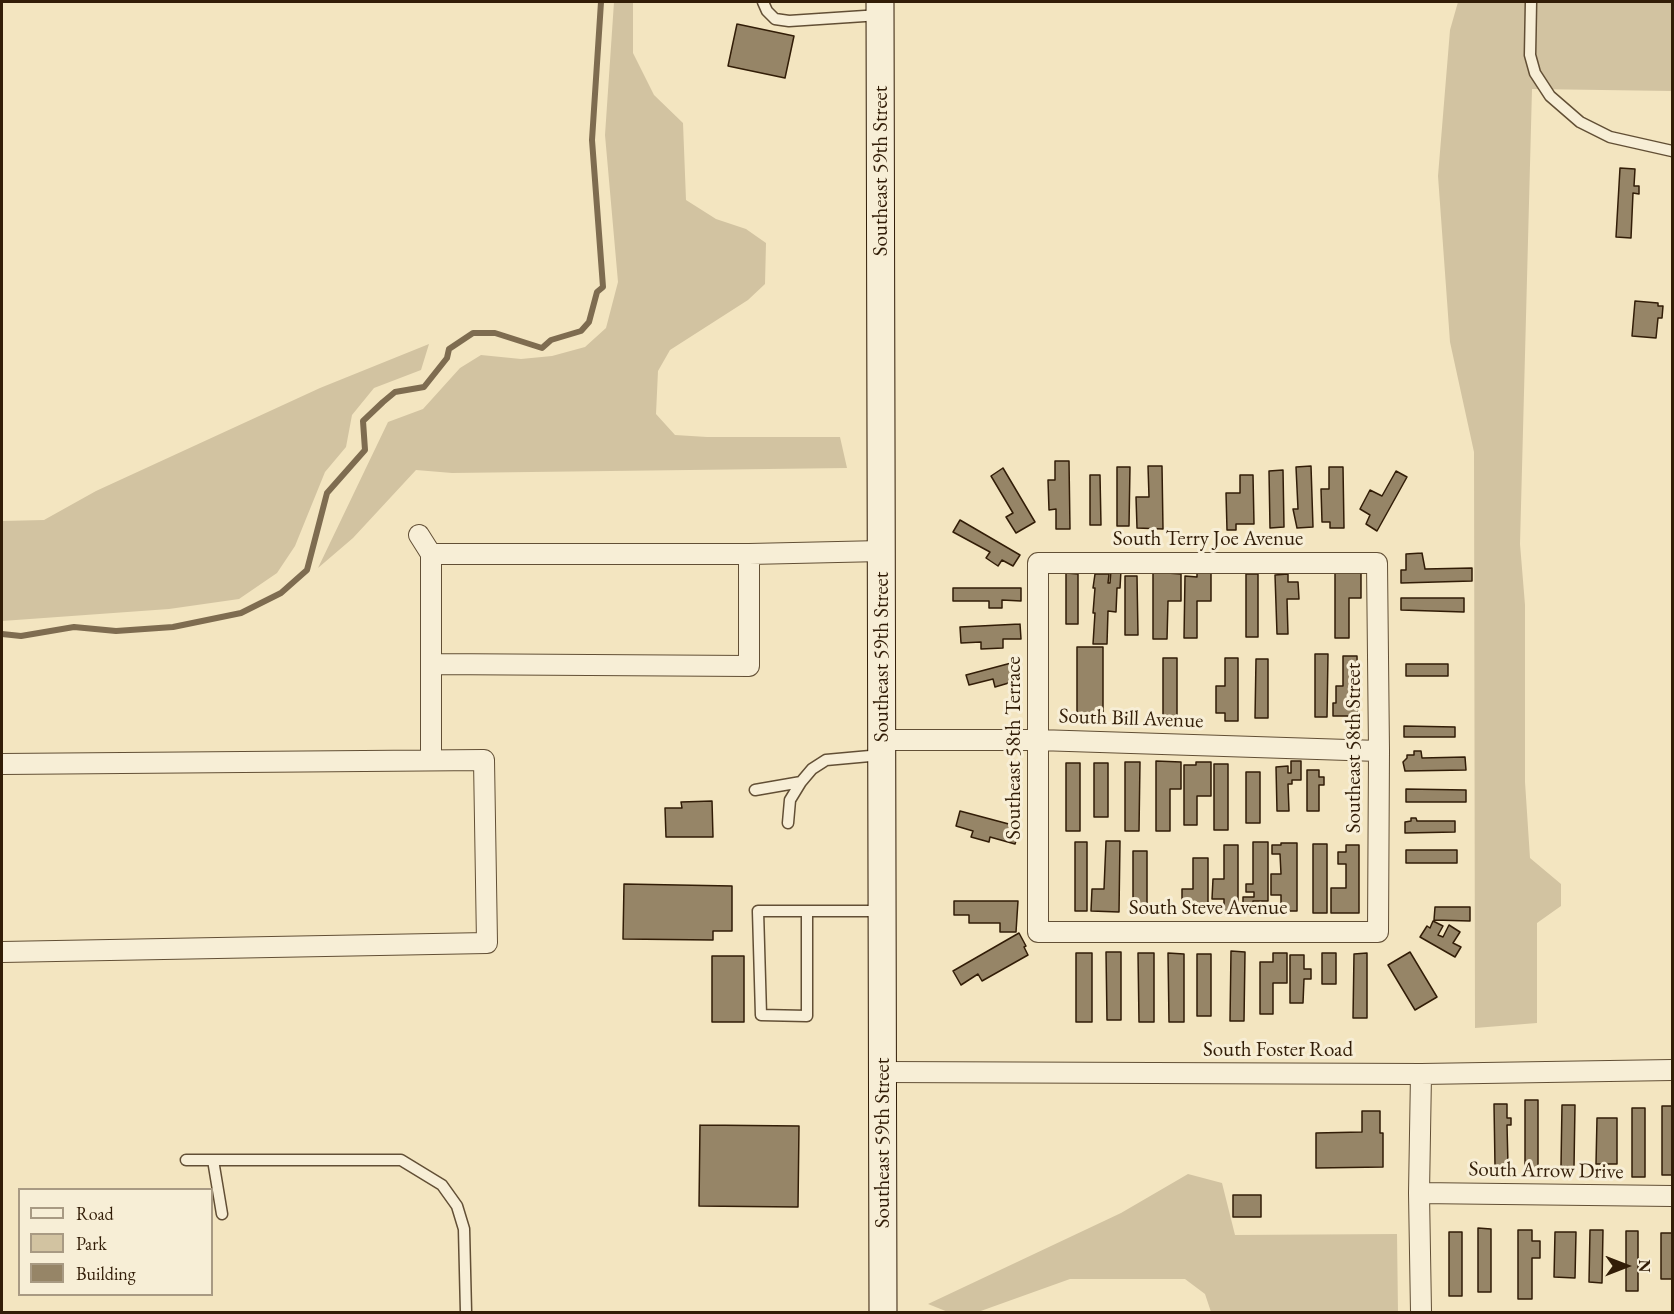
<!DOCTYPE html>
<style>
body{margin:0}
#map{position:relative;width:1674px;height:1314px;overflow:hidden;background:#f3e5c0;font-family:"EB Garamond",serif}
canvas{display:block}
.frame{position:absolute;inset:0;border:3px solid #321d07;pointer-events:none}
.legend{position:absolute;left:18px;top:1188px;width:195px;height:108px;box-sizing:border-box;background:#f7eed6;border:2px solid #a89a83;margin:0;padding:8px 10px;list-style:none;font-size:18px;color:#321d07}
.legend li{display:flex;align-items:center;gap:12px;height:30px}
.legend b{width:30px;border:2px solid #a89a83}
.north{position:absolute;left:1596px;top:1236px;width:60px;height:60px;-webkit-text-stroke:4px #f7eed6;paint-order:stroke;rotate:90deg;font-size:16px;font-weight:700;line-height:24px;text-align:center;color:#321d07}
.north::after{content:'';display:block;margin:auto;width:21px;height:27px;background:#321d07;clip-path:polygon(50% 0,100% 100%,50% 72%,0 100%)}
</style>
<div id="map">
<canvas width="1674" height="1314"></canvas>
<div class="frame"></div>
<ul class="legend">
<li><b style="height:8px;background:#f7eed6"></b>Road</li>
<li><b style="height:16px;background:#d2c3a1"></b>Park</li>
<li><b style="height:16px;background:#968567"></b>Building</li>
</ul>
<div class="north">N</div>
</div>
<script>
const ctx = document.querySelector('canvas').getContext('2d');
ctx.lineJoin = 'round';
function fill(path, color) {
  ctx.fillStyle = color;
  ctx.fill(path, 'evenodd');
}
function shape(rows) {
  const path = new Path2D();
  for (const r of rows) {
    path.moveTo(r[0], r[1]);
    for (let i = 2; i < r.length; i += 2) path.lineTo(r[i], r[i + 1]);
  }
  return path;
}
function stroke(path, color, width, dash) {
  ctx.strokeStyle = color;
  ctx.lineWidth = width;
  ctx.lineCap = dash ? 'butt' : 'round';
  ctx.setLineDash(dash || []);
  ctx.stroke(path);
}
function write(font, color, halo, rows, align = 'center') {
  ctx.font = font + ' "EB Garamond",serif';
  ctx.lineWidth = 6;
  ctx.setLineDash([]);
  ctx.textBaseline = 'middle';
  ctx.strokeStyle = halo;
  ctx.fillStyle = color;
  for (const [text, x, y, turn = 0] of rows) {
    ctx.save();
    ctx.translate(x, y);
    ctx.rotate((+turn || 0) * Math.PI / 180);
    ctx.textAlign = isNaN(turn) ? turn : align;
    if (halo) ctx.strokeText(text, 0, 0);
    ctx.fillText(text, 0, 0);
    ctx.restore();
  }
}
fill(shape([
 [614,2,633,2,633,53,654,95,683,123,686,200,716,219,746,229,766,243,765,284,748,300,670,350,658,371,656,414,675,435,707,437,840,437,847,468,452,473,416,470,353,538,318,568,388,422,423,409,460,368,481,355,521,359,552,356,585,347,606,328,618,282,605,135],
 [1458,2,1672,2,1672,91,1532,89,1520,544,1525,605,1525,782,1530,858,1561,884,1561,906,1537,923,1537,1023,1475,1028,1474,452,1450,342,1438,176,1450,30],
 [429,344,421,370,374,388,352,415,346,447,325,472,295,546,277,573,239,599,169,609,2,621,2,521,44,520,96,491,320,388],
 [1188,1174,1222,1183,1235,1235,1397,1234,1398,1312,1211,1312,1205,1294,1185,1279,1070,1279,978,1312,948,1312,928,1304,1121,1213]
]), '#d2c3a1');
stroke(shape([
 [2,634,21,636,74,627,116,631,173,627,241,613,281,593,307,570,327,493,365,450,363,421,383,402,395,392,424,387,447,358,449,349,473,333,495,333,542,348,551,340,581,331,589,322,597,292,603,287,592,140,601,2]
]), '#7e6c50', 6);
const building = shape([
 [737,24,794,36,785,78,728,66,737,24],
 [1620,168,1635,169,1634,186,1639,186,1639,194,1633,193,1631,238,1616,237,1620,168],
 [1635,301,1658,303,1658,306,1663,306,1662,318,1658,318,1656,338,1632,336,1635,301],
 [1055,461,1069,461,1070,529,1056,529,1056,509,1049,510,1048,480,1055,480,1055,461],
 [1148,466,1162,466,1163,529,1137,528,1136,497,1149,497,1148,466],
 [1311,466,1313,527,1297,528,1293,509,1298,509,1296,467,1311,466],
 [1117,467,1130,467,1129,526,1117,526,1117,467],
 [1329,467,1343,467,1344,528,1330,528,1330,522,1322,522,1321,489,1329,489,1329,467],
 [1003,468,1035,522,1016,533,1006,517,1013,513,991,476,1003,468],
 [1283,470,1284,527,1270,528,1269,471,1283,470],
 [1396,471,1407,477,1377,531,1366,524,1370,515,1360,509,1370,490,1382,496,1396,471],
 [1090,475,1100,475,1101,525,1090,525,1090,475],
 [1240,475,1253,475,1254,524,1236,524,1236,530,1227,530,1226,493,1240,493,1240,475],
 [960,520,1020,555,1013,566,1002,560,998,566,986,558,990,552,953,532,960,520],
 [1422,553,1425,569,1472,568,1472,581,1401,583,1401,570,1406,570,1406,554,1422,553],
 [1335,568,1361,570,1361,598,1349,598,1349,638,1335,638,1335,568],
 [1197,569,1211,569,1211,601,1197,601,1197,638,1184,638,1185,576,1197,577,1197,569],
 [1111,570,1121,570,1120,588,1117,588,1116,612,1108,611,1107,644,1093,644,1095,613,1093,613,1095,588,1093,588,1095,574,1109,574,1108,583,1110,583,1111,570],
 [1153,572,1181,574,1181,601,1168,601,1167,639,1153,639,1153,572],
 [1066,573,1078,574,1078,624,1066,624,1066,573],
 [1246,574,1258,574,1258,637,1246,637,1246,574],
 [1288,574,1288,582,1298,582,1299,599,1287,599,1288,634,1277,634,1275,575,1288,574],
 [1125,576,1137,576,1138,635,1125,635,1125,576],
 [953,588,1021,588,1021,601,1002,600,1002,608,989,608,989,601,953,601,953,588],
 [1401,598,1464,598,1464,612,1401,610,1401,598],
 [1020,624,1021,639,1003,639,1003,648,981,649,981,642,961,643,960,627,1020,624],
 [1077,647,1103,647,1103,713,1077,713,1077,647],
 [1315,654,1328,654,1327,717,1315,717,1315,654],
 [1343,656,1357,656,1358,716,1333,716,1333,703,1336,703,1336,686,1343,686,1343,656],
 [1163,658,1177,658,1177,719,1163,719,1163,658],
 [1225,658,1238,658,1238,721,1225,721,1225,713,1216,713,1216,686,1225,686,1225,658],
 [1256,659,1268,659,1268,718,1255,718,1256,659],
 [1015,662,1018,673,1010,675,1012,682,995,687,993,679,969,685,966,675,1015,662],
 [1406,664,1448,664,1448,676,1406,676,1406,664],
 [1404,726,1455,727,1455,737,1404,737,1404,726],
 [1414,751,1421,751,1422,758,1465,757,1466,770,1405,771,1403,762,1407,758,1407,755,1414,755,1414,751],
 [1156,761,1181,762,1181,789,1170,789,1170,831,1156,831,1156,761],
 [1291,761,1301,761,1301,780,1292,780,1292,784,1288,784,1289,811,1277,811,1276,767,1288,766,1288,773,1291,773,1291,761],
 [1125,762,1140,762,1139,831,1125,831,1125,762],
 [1196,762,1211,762,1211,796,1197,796,1197,825,1184,825,1184,765,1196,765,1196,762],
 [1066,763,1080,763,1080,831,1066,831,1066,763],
 [1094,763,1108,763,1108,817,1094,817,1094,763],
 [1214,764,1228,764,1228,830,1214,830,1214,764],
 [1307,770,1319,770,1319,777,1324,777,1324,785,1319,785,1319,811,1307,811,1307,770],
 [1246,772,1260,772,1260,823,1246,823,1246,772],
 [1406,789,1466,790,1466,802,1406,802,1406,789],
 [712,801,713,837,666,837,665,808,682,808,681,802,712,801],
 [960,811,1020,827,1015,844,990,837,989,842,971,837,973,831,956,826,960,811],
 [1411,818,1416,818,1417,821,1455,821,1455,832,1405,833,1405,822,1411,821,1411,818],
 [1106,841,1120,841,1119,912,1091,911,1092,889,1104,889,1106,841],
 [1075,842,1087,842,1087,911,1075,911,1075,842],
 [1253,842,1268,842,1268,901,1253,901,1253,914,1243,914,1243,897,1254,897,1254,892,1246,892,1246,884,1253,884,1253,842],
 [1281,843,1297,843,1297,911,1281,911,1281,895,1271,895,1271,874,1281,874,1280,854,1272,854,1272,845,1281,845,1281,843],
 [1313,844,1327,844,1327,913,1313,913,1313,844],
 [1224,845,1238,845,1238,914,1224,914,1224,899,1212,899,1213,879,1224,879,1224,845],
 [1346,845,1359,845,1359,913,1331,913,1331,888,1346,888,1346,864,1338,864,1338,852,1346,852,1346,845],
 [1406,850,1457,850,1457,863,1406,863,1406,850],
 [1133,851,1147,851,1147,911,1133,911,1133,851],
 [1193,858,1208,858,1208,910,1182,908,1182,889,1193,889,1193,858],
 [624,884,732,886,732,931,713,931,713,940,623,939,624,884],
 [954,901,1018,901,1016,932,1000,932,1000,923,969,923,969,915,954,915,954,901],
 [1435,907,1470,907,1470,921,1434,920,1435,907],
 [1433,921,1443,926,1438,935,1443,937,1449,925,1460,932,1453,943,1461,947,1455,957,1420,937,1427,926,1430,928,1433,921],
 [1019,933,1026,946,1024,947,1028,955,982,981,978,974,961,985,953,971,1019,933],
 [1231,951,1245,952,1244,1021,1230,1021,1231,951],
 [1106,952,1121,952,1121,1020,1107,1020,1106,952],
 [1410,952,1437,997,1415,1010,1388,965,1410,952],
 [1076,953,1092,953,1092,1022,1076,1022,1076,953],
 [1138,953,1154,953,1154,1022,1139,1022,1138,953],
 [1168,953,1184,954,1184,1022,1169,1022,1168,953],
 [1273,953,1287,953,1287,983,1273,983,1273,1014,1260,1014,1260,962,1273,962,1273,953],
 [1322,953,1336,953,1336,984,1322,984,1322,953],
 [1367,953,1367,1018,1353,1018,1354,954,1367,953],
 [1197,954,1211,954,1211,1016,1197,1016,1197,954],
 [1290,955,1304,955,1304,969,1311,969,1311,979,1304,979,1303,1003,1290,1003,1290,955],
 [712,956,744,956,744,1022,712,1022,712,956],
 [1525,1100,1538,1100,1538,1168,1525,1168,1525,1100],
 [1494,1104,1507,1104,1507,1118,1511,1118,1511,1125,1507,1125,1508,1165,1495,1166,1494,1104],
 [1562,1105,1575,1105,1574,1167,1561,1166,1562,1105],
 [1662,1106,1672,1106,1672,1175,1662,1175,1662,1106],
 [1632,1108,1645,1108,1645,1177,1632,1177,1632,1108],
 [1362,1111,1380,1111,1380,1133,1383,1133,1383,1167,1316,1168,1316,1133,1362,1132,1362,1111],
 [1597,1118,1617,1118,1617,1164,1596,1164,1597,1118],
 [700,1125,799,1126,798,1207,699,1206,700,1125],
 [1233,1195,1261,1195,1261,1217,1233,1217,1233,1195],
 [1478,1228,1491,1229,1491,1292,1478,1292,1478,1228],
 [1518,1230,1532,1230,1532,1241,1540,1241,1540,1258,1532,1258,1532,1299,1518,1299,1518,1230],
 [1590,1230,1603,1230,1602,1283,1589,1282,1590,1230],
 [1626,1231,1638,1231,1638,1291,1626,1291,1626,1231],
 [1449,1232,1462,1232,1462,1296,1449,1296,1449,1232],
 [1555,1232,1576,1232,1575,1278,1554,1277,1555,1232],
 [1661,1233,1672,1233,1672,1279,1661,1279,1661,1233]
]);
fill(building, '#968567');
stroke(building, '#321d07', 1.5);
const service = shape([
 [763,2,767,11,775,19,789,21,880,15],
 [1531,2,1530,55,1535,73,1550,96,1580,122,1610,137,1672,151],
 [755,790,801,782],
 [788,823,790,800,801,782,812,769,826,760,881,755],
 [807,911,807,1016,761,1015,758,911,882,911],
 [186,1160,401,1160,442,1185,457,1206,464,1229,466,1312],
 [213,1160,222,1214]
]);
const minor = shape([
 [419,535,431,554,749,554,882,551],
 [431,554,431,760],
 [1038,563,1377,563,1379,751,1378,932,1038,932,1038,563],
 [431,664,749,666,749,554],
 [882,740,1038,740,1379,751],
 [2,764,484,760,487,943,2,952],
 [883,1072,1421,1074,1672,1070],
 [1419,1193,1672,1196],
 [1421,1312,1419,1193,1421,1074]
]);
const secondary = shape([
 [880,2,883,1312]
]);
stroke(service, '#624f35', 13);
stroke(minor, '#624f35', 22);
stroke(secondary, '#321d07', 29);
stroke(service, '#f7eed6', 10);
stroke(minor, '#f7eed6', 20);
stroke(secondary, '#f7eed6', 27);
write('21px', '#321d07', '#f7eed6', [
 ["Southeast 59th Street",881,171,-90],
 ["South Terry Joe Avenue",1208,539],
 ["Southeast 59th Street",882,657,-90],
 ["South Bill Avenue",1131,719,2],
 ["Southeast 58th Terrace",1014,748,-90],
 ["Southeast 58th Street",1354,748,-90],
 ["South Steve Avenue",1208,908],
 ["South Foster Road",1278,1050],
 ["Southeast 59th Street",883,1143,-90],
 ["South Arrow Drive",1546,1171,1]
]);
</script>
